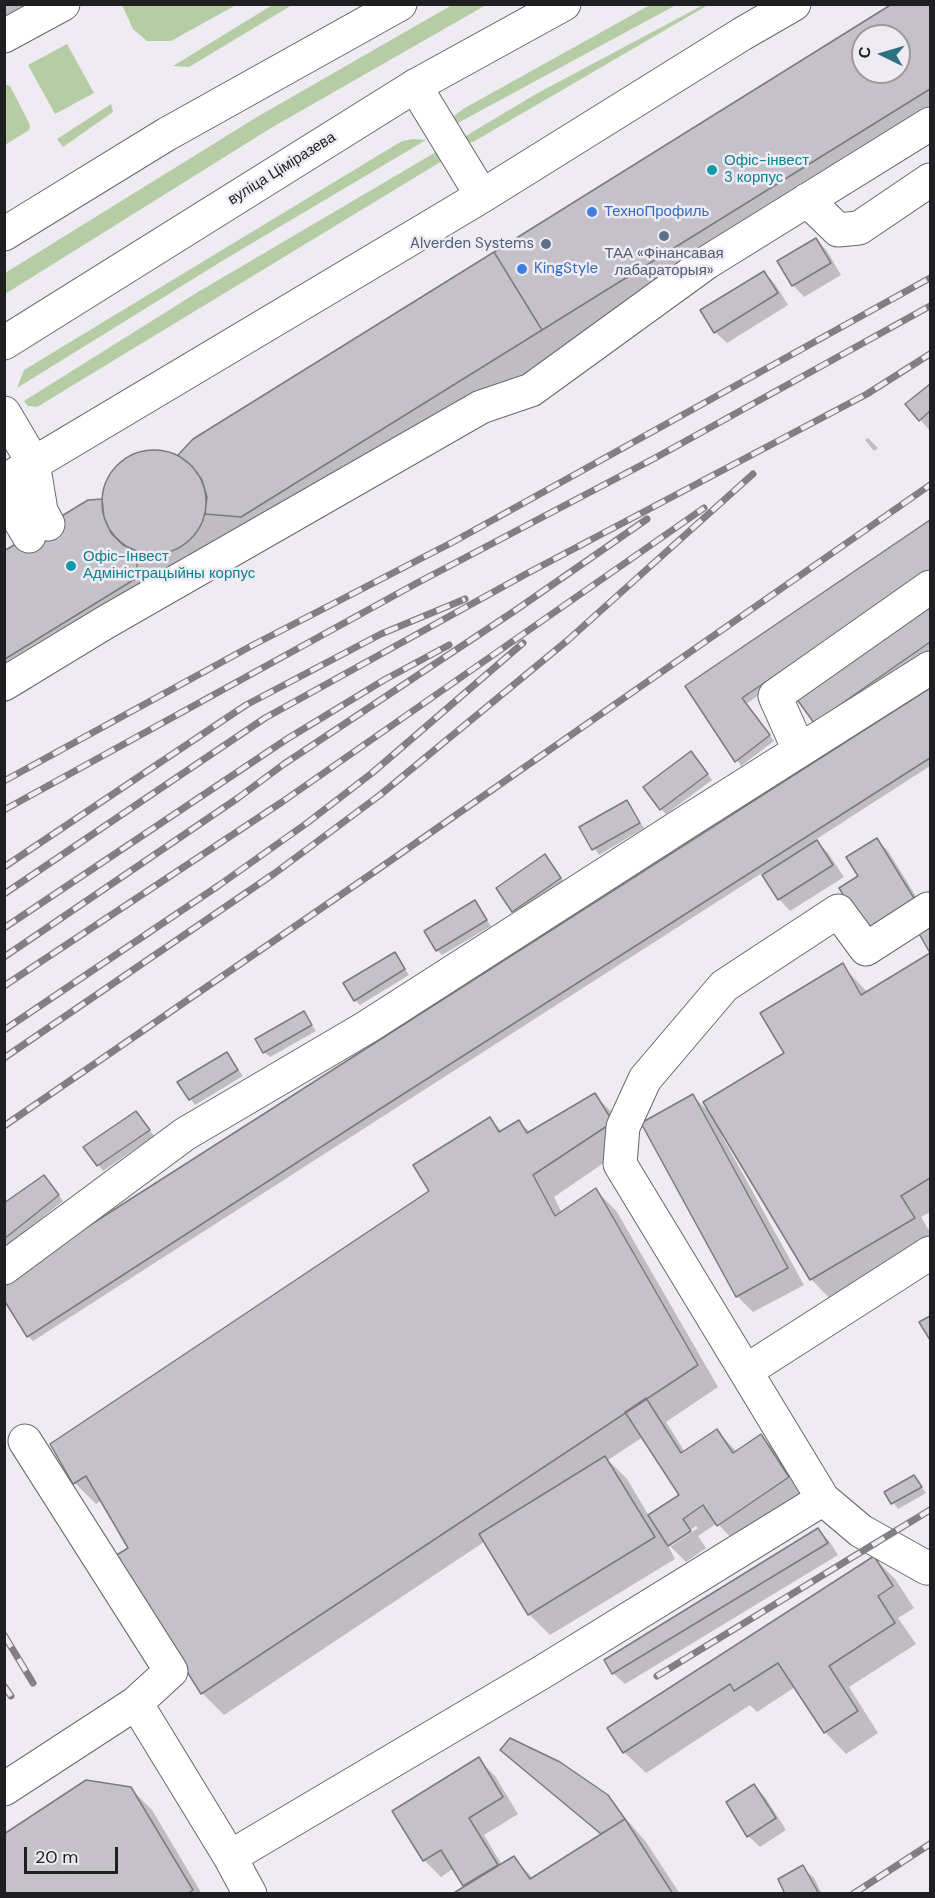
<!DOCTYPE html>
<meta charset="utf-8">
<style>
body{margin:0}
#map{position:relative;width:935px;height:1898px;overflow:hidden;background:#efebf3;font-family:"DM Sans",sans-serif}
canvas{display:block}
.frame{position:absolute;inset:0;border:6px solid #1f1e21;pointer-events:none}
.north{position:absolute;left:851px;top:24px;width:60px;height:60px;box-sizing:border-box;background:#efebf3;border:2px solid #9c999f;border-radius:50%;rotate:275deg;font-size:16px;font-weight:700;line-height:24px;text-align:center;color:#1f1e21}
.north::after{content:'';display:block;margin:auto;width:21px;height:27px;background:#2f7183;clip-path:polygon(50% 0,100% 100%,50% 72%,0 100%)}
.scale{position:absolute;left:24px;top:1847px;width:94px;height:27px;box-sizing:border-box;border:3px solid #1f1e21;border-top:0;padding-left:8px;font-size:18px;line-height:21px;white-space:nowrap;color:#1f1e21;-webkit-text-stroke:4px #efebf3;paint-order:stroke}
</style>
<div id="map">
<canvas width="935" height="1898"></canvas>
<div class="frame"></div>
<div class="north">С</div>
<div class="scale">20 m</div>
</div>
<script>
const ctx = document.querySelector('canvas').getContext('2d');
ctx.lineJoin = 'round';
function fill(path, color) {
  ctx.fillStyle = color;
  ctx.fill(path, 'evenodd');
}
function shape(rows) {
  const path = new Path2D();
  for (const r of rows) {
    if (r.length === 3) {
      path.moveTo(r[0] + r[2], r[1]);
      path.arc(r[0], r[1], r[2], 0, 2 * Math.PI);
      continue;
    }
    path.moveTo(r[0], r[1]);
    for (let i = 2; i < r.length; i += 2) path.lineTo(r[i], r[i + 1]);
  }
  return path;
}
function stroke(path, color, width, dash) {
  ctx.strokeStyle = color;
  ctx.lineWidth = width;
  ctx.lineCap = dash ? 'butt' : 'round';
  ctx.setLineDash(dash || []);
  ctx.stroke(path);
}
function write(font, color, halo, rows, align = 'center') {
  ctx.font = font + ' "DM Sans",sans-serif';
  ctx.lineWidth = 5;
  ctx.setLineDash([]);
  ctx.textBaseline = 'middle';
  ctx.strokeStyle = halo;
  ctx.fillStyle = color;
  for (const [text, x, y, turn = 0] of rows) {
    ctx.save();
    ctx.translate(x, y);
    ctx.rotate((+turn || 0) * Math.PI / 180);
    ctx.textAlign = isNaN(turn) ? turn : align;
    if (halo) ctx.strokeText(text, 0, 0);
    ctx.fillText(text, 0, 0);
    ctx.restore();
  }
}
fill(shape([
 [274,4,292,5,189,67,173,66],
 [122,5,236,5,171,41,147,41,133,29],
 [452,5,486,5,271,128,5,294,5,273,257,117],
 [650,5,676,5,456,124,454,116,463,109],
 [703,5,708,5,473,142,466,142,464,137,536,94],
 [67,44,94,93,55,114,28,65],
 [4,84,10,86,30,125,29,130,5,145],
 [111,104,113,112,63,147,57,139],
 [413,139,426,140,227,258,17,388,24,370,402,141],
 [436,152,442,161,37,407,28,406,24,401,198,292]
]), '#b6cca5');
fill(shape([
 [4,4,26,4,4,17],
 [895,4,930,4,930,134,262,537,168,580,154,573,151,596,23,674,32,688,4,704,4,553,88,502,103,500,107,483,116,468,128,457,145,452,162,451,178,457,194,440],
 [863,36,899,36,899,72,863,72],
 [816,239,827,251,841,275,804,297,793,285,779,261],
 [764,272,775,284,788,305,727,343,715,332],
 [930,386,930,431,907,404],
 [868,438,878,448,874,451,865,440],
 [930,522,930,579,746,704,774,741,741,766,688,686],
 [930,602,930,650,820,727,815,722],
 [930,690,930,766,815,840,828,853,844,877,790,911,779,899,762,873,33,1341,28,1336,4,1282],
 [696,758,712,780,666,814,661,809],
 [626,801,644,828,599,855,581,828],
 [877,840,888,851,930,919,860,877],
 [545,856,566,884,518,916,513,911],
 [475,902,491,926,442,955,437,950],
 [394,953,409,975,360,1005,355,1000],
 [930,955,930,1212,921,1217,930,1232,930,1242,832,1301,811,1279,725,1135,722,1136,804,1285,753,1312,737,1296,693,1096,712,1115,786,1054,842,965,868,993],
 [303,1013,316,1031,270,1057,264,1052],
 [227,1054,243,1076,195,1105,180,1082],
 [594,1095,616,1116,633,1143,554,1197,562,1213,596,1190,617,1212,718,1387,666,1422,685,1452,717,1431,737,1452,761,1436,778,1453,805,1494,734,1541,717,1523,698,1536,706,1548,686,1562,666,1542,675,1559,550,1635,529,1614,484,1542,224,1715,202,1693,117,1557,130,1548,102,1500,96,1504,75,1483,431,1192,490,1119,503,1132,519,1122,531,1133],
 [643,1437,681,1495,649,1516,627,1479,608,1460],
 [696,1526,698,1528,671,1546,671,1543],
 [136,1113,154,1136,103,1171,86,1148],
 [49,1182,63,1201,4,1248,4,1205],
 [914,1477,926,1493,898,1509,886,1492],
 [818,1529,829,1541,838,1555,625,1684,613,1673],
 [874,1558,895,1579,914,1608,898,1618,916,1644,849,1687,878,1733,846,1754,825,1732,795,1687,757,1712,750,1705,646,1773,624,1752],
 [478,1759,495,1776,518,1814,484,1835,502,1865,513,1858,533,1878,602,1835,514,1761,607,1797,646,1842,680,1894,455,1894,465,1887,454,1868,441,1877,424,1860],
 [754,1786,765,1797,786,1830,760,1847,748,1836],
 [130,1788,152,1810,202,1894,4,1894],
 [802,1867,814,1878,822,1894,787,1894]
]), '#0003');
const building = shape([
 [892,4,930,4,930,89,542,330,494,252,892,4],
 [863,36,899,36,899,72,863,72,863,36],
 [816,238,831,263,792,286,777,261,816,238],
 [494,252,542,330,241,517,205,514,207,497,202,480,192,466,178,455,193,439,494,252],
 [764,271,778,293,714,333,700,310,764,271],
 [930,384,930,411,919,421,905,404,930,384],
 [154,502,52],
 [102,499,104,517,111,533,123,545,139,552,135,579,5,659,4,551,88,500,102,499],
 [930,520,930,570,742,698,770,735,735,762,685,686,930,520],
 [930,600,930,642,814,723,794,695,930,600],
 [930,688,930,758,372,1114,27,1337,4,1300,4,1280,930,688],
 [691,751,708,774,660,810,643,787,691,751],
 [627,800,640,823,592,850,579,827,627,800],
 [877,838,920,908,870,938,839,888,858,876,846,857,877,838],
 [817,840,833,865,778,900,762,875,817,840],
 [545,854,561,878,512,912,496,888,545,854],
 [475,900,487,920,436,951,424,931,475,900],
 [930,922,930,1178,901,1196,915,1218,810,1280,703,1102,784,1053,760,1013,843,963,861,995,930,953,917,930,930,922],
 [395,952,405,969,354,1001,343,983,395,952],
 [304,1011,312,1025,263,1053,255,1039,304,1011],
 [227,1052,238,1070,189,1100,177,1082,227,1052],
 [595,1093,613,1122,533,1175,555,1216,596,1188,698,1365,201,1694,115,1556,128,1548,86,1476,73,1484,50,1444,429,1191,413,1165,490,1117,499,1132,519,1120,527,1133,595,1093],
 [693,1094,788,1268,736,1297,641,1123,693,1094],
 [136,1111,150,1130,97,1166,83,1147,136,1111],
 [44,1175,59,1195,4,1239,4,1203,44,1175],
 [930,1316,930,1340,919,1322,930,1316],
 [646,1398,681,1453,717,1429,733,1453,761,1434,789,1477,717,1526,703,1505,683,1519,691,1531,668,1546,648,1515,679,1495,625,1412,646,1398],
 [605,1456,655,1537,528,1615,479,1534,605,1456],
 [914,1475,922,1487,891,1504,884,1492,914,1475],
 [818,1528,828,1543,612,1674,604,1660,818,1528],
 [874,1556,893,1586,878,1596,895,1623,829,1666,858,1711,824,1733,778,1663,734,1691,730,1684,623,1753,607,1728,874,1556],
 [510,1738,560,1762,608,1795,625,1819,601,1834,500,1750,510,1738],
 [479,1757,503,1797,469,1818,498,1865,463,1886,441,1850,423,1861,392,1811,479,1757],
 [86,1780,131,1787,193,1890,187,1894,4,1894,4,1834,86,1780],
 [754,1784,776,1818,747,1837,726,1802,754,1784],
 [625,1819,673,1894,452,1894,514,1856,530,1879,625,1819],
 [803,1865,819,1894,785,1894,778,1879,803,1865]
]);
fill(building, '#c4c1c8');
stroke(building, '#7c7980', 1.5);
stroke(shape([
 [48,524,95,604]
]), '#c5c2c9', 33, [33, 16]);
const minor = shape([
 [4,36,63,4],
 [415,86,482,196],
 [807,200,838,230,859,228,930,180],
 [4,413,33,462,41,511,48,524],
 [4,481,482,196,742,34,794,4],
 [4,494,29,536],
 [4,684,106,622,481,407,531,390,706,263,930,124],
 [799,750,775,696,930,587],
 [4,1268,185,1134,367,1027,688,821,930,668],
 [746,1371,930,1253],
 [823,1499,861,1531,927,1568,930,1566],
 [136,1703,230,1857,250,1894],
 [4,1789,136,1703,171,1671,25,1441],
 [230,1857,544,1671,823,1499,620,1164,623,1127,645,1079,724,986,838,911,866,949,928,909]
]);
const major = shape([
 [4,234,167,134,400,4],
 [4,343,415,86,564,4]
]);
stroke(minor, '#6a676d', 35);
stroke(major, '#6a676d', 35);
stroke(minor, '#fff', 33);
stroke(major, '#fff', 33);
const rail = shape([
 [4,781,253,645,453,542,930,278],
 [4,810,417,583,655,458,930,306],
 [4,867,246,705,381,634,465,599],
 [4,894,265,718,526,574,867,394,930,354],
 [4,928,287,739,384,680,449,645],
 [4,957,238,798,284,764,513,612,647,519],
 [4,986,282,802,704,508],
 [4,1030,218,886,307,823,372,773,523,643],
 [4,1058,275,873,380,795,568,640,753,474],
 [4,1126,377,870,930,485],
 [4,1635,33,1683],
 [657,1676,930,1510],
 [4,1686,11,1696],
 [853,1894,930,1844]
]);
stroke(rail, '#827f84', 7);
stroke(rail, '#efebf3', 4.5, [14]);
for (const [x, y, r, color] of [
 [712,170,6,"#0f9aa8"],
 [592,212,6,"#3f7fe0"],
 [664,236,6,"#5c6f8a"],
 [546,244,6,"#5c6f8a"],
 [522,269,6,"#3f7fe0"],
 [71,566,6,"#0f9aa8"]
]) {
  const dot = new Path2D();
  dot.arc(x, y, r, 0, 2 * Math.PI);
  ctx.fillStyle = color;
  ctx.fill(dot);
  stroke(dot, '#efebf3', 2);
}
write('15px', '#0d838f', '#efebf3', [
 ["Офіс-інвест",724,161],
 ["3 корпус",724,178],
 ["Офіс-Інвест",83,557],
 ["Адміністрацыйны корпус",83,574]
], 'left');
write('15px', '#1f1e21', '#efebf3', [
 ["вуліца Ціміразева",282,169,-32]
]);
write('15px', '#366cbe', '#efebf3', [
 ["ТехноПрофиль",604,212],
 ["KingStyle",534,269]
], 'left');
write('15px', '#4e5e75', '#efebf3', [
 ["Alverden Systems",534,244],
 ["ТАА «Фінансавая",664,254,"center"],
 ["лабараторыя»",664,271,"center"]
], 'right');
</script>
